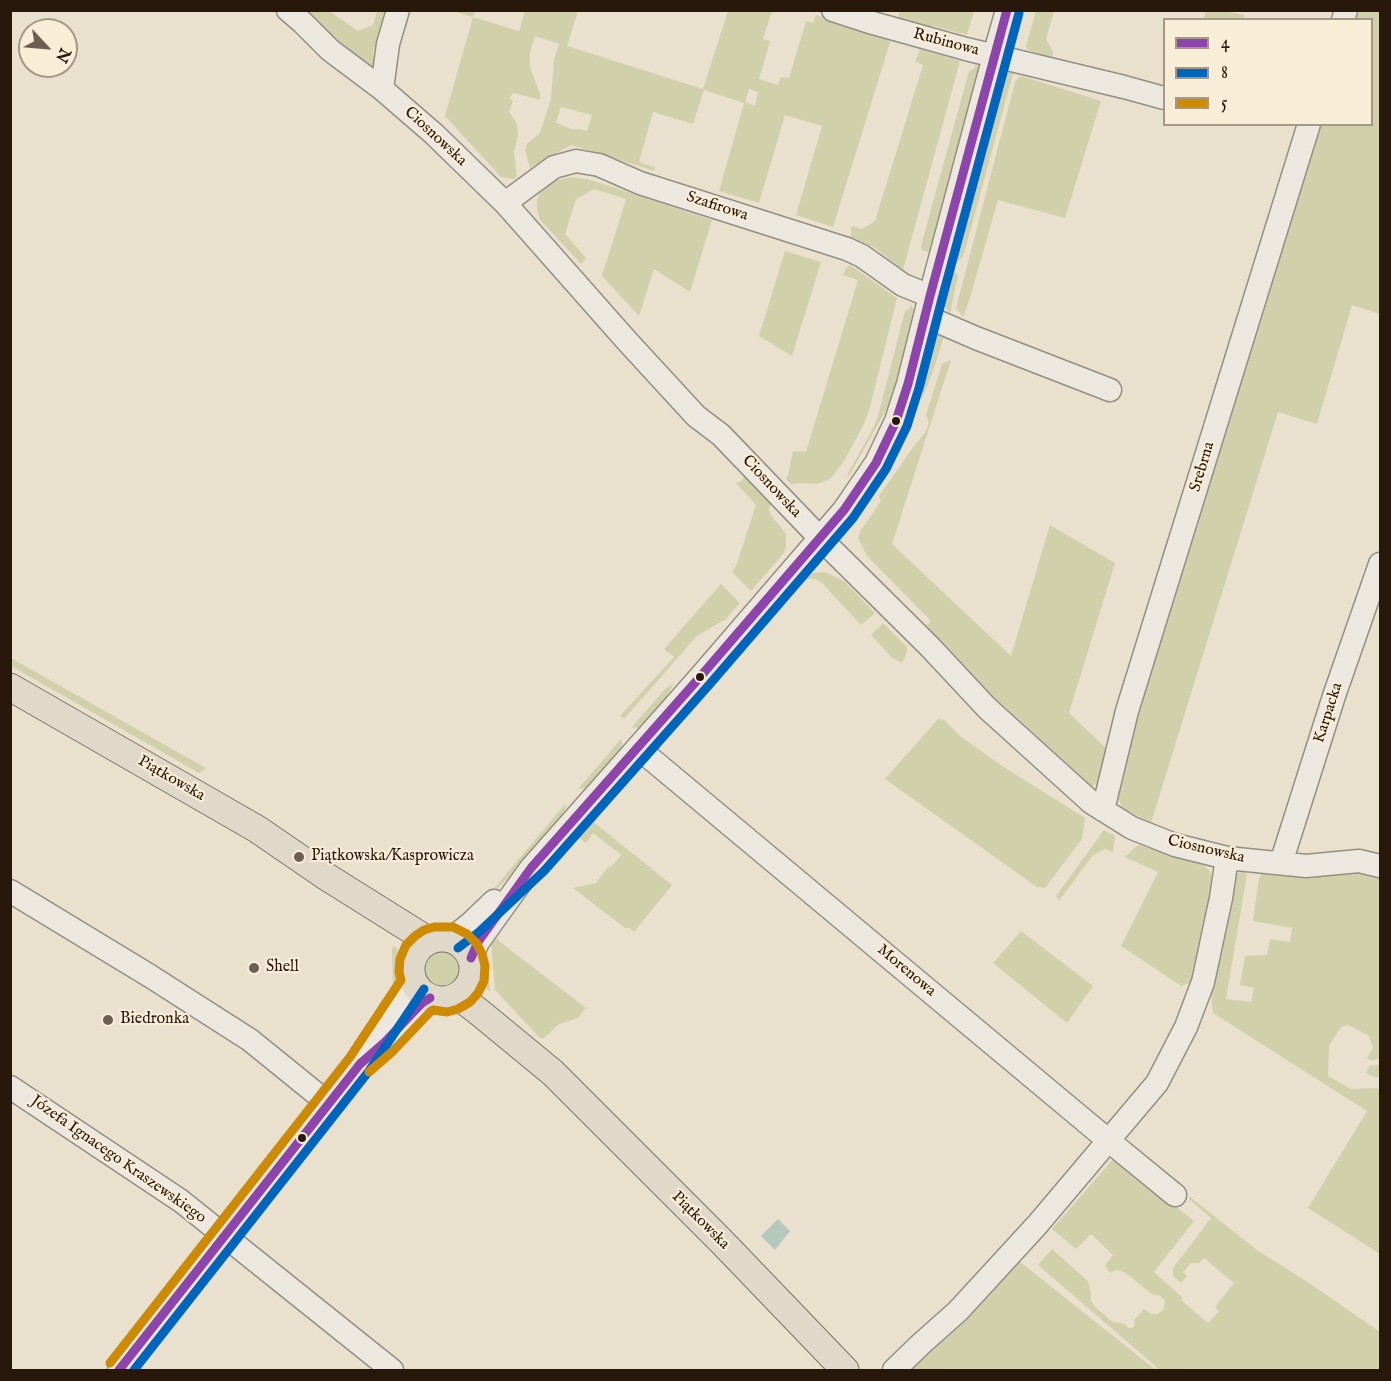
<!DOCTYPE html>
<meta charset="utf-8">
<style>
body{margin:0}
#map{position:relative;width:1391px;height:1381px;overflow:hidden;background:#e9e0cd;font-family:"IM FELL English",serif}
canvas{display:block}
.frame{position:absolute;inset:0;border:12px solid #28180c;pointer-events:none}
.legend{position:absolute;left:1163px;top:18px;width:210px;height:108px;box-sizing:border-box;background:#f8edd7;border:2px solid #a59886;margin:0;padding:8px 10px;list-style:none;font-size:18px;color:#28180c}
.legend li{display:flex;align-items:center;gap:12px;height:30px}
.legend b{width:30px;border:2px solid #a59886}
.north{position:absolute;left:18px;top:18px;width:60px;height:60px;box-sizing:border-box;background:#f8edd7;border:2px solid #a59886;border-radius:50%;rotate:116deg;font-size:16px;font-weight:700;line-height:24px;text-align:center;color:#28180c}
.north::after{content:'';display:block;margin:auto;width:21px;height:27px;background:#6c5e50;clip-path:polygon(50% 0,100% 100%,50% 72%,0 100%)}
</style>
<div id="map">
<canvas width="1391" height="1381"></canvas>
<div class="frame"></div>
<ul class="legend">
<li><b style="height:8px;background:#8e44ad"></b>4</li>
<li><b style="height:8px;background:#0065bd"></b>8</li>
<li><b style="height:8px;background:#ce8a02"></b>5</li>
</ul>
<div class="north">N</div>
</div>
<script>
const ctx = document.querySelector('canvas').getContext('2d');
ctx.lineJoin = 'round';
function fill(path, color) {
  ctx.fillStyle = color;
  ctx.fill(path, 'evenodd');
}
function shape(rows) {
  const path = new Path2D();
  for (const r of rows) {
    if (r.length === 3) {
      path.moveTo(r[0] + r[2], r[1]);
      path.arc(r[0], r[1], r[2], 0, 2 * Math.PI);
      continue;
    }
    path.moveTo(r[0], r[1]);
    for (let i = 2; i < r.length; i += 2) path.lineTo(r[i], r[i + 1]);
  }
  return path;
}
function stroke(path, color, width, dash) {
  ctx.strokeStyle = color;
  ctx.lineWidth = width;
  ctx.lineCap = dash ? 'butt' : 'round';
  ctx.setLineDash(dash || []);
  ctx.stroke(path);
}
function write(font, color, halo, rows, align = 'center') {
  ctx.font = font + ' "IM FELL English",serif';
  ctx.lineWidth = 4.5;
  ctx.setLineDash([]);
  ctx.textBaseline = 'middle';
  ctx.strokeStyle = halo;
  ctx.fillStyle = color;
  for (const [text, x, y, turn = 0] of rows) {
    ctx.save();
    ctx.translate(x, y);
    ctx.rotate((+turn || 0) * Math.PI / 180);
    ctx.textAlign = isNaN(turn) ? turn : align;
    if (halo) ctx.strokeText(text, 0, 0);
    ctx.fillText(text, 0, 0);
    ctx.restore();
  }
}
fill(shape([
 [301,11,329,11,358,31,373,25,377,11,385,11,373,53,375,66,371,70],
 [452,11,475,11,473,17,519,31,525,11,578,11,567,46,703,89,728,11,772,11,763,39,770,41,759,79,778,85,781,77,789,78,806,21,813,23,816,15,891,39,833,227,796,215,822,126,785,115,759,203,719,191,744,103,704,90,693,124,653,112,639,162,654,167,655,171,571,145,530,168,525,150,527,144,540,133,551,99,554,60,559,44,535,36,530,52,530,67,540,94,540,100,515,93,512,94,510,98,513,101,509,112,517,124,518,135,514,152,517,177,513,179,501,177,445,116,473,17],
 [749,89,758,92,755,106,745,102],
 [561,107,592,115,587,131,579,129,572,129,556,123],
 [900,11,974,11,967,35,933,26,923,30,896,22],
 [1036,11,1054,11,1046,39,1053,51,1052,60,1041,61,1042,55,1028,50,1026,46],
 [1206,11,1226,11,1244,15,1243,19,1203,19],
 [1354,11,1380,11,1380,314,1352,305,1317,424,1278,412,1151,823,1122,808,1115,791,1133,715,1317,125,1372,124,1372,20,1350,19],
 [920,49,960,61,903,270,874,247,851,239,851,226,862,229,875,221,923,65,915,62],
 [976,63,979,71,930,253,922,250,921,246,969,71,974,69],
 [1014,70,964,254,960,260,950,260,1000,81,1008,71],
 [1021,76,1101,101,1065,218,998,200,969,301,963,317,956,308,1015,82,1018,78],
 [571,177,591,180,712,220,690,292,654,269,639,316,602,276,626,199,594,189,576,199,565,234,586,258,581,264,540,220,537,210,537,199,543,188,554,181],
 [785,251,821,262,792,356,759,336],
 [850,265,897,298,870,407,864,424,844,461,831,478,825,481,816,484,796,483,792,485,786,479,788,475,793,451,806,452,858,280,843,275,846,268],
 [949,269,955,272,958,276,950,313,942,304,941,298,941,294],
 [911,304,914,310,914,315,896,392,849,476,847,475,871,432,878,416,905,311,910,308],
 [945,333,933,371,922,399,925,362,927,352,934,339,936,336],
 [951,360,892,544,1011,656,1050,525,1115,563,1069,713,1109,751,1101,779,1091,788,1040,748,923,629,931,621,867,556,858,538,861,530,881,501,879,496,914,446,925,433,929,423,926,415,942,364],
 [749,476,772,502,769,509,770,514,786,534,786,547,784,553,751,591,732,572,736,566,756,505,736,483,742,481,743,478],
 [825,572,844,581,875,613,861,625,822,583,815,579,805,579,814,573],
 [721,584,740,603,726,619,697,636,624,719,620,716,674,657,664,649],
 [883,623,906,646,907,652,902,663,891,657,871,635],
 [11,658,55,683,206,768,199,773,11,666],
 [674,683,662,705,641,727,637,728,632,727,665,689],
 [938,719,944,720,960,736,1002,766,1085,818,1082,839,1045,888,1037,887,885,779],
 [621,739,622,743,622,751,587,788,578,789],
 [566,803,564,816,523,864,480,905],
 [592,821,672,885,634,932,630,928,625,928,573,888,596,883,608,867,612,866,621,855,593,833,586,843,578,837],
 [1104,830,1115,836,1113,852,1105,849,1093,855,1059,901,1056,896],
 [1138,845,1203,865,1210,871,1214,883,1196,981,1181,986,1121,946,1158,872,1125,857],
 [1264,871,1357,871,1380,878,1380,1058,1372,1061,1367,1058,1373,1048,1369,1036,1348,1025,1341,1027,1329,1046,1328,1076,1351,1089,1377,1088,1380,1091,1380,1254,1308,1208,1367,1111,1213,1013,1210,986,1233,878,1238,873,1242,872,1247,874,1226,999,1251,1002,1254,988,1240,985,1245,956,1267,955,1270,939,1290,942,1292,928,1253,921,1259,878],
 [1021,931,1093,986,1067,1023,993,963],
 [495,936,499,941,586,1008,578,1018,559,1024,544,1038,540,1038,495,990,491,942],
 [486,941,490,992,482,982,480,972,480,959],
 [394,946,398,950,402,957,404,964,404,986,397,998,393,993,392,949],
 [442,969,20],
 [1380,1064,1380,1077,1374,1077,1366,1073,1370,1065,1373,1066],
 [1115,1157,1194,1221,1154,1272,1183,1298,1181,1300,1208,1323,1219,1311,1215,1307,1234,1283,1204,1258,1199,1263,1191,1263,1183,1272,1187,1276,1181,1283,1173,1276,1173,1268,1211,1218,1189,1199,1190,1197,1257,1250,1309,1283,1380,1332,1380,1370,1160,1370,1038,1265,1052,1249,1088,1281,1091,1293,1091,1301,1095,1307,1113,1322,1125,1324,1128,1328,1132,1328,1135,1325,1134,1320,1144,1309,1151,1314,1158,1314,1164,1309,1165,1300,1160,1296,1152,1294,1127,1274,1122,1271,1116,1270,1110,1273,1105,1265,1113,1255,1091,1234,1076,1249,1052,1229],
 [1019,1261,1156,1370,906,1370]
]), '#d2d0ab');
fill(shape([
 [778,1219,790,1231,775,1250,761,1236]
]), '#b4c8be');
const minor = shape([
 [288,10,302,22,330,50,382,89,434,134,505,203,627,341,696,416,721,435,820,538,930,647,987,708,1092,803,1132,828,1175,845,1227,858,1306,866,1359,861,1380,866],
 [833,10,873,23,966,49,1124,87,1164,98],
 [1343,20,1346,10],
 [382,89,388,44,398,10],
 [505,203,554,167,576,161,599,165,640,183,847,249,862,256,903,285,930,296],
 [925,316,976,338,1110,390],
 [638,748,1109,1141,1175,1195],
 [1103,810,1127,711,1309,124],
 [1281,863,1334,696,1380,564],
 [10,891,150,976,250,1040,329,1104],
 [451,939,471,923,494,901],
 [471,958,478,942,531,868,700,677,844,510,876,463,896,421,908,384,930,296,994,56,1007,10],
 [388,1039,422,1003,430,998],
 [10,1087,181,1201,392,1370],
 [119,1370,360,1064,414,982],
 [894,1370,922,1343,958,1311,1037,1225,1157,1083,1186,1027,1203,982,1221,898,1227,858]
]);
const major = shape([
 [10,687,257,829,327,877,429,941],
 [442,969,31],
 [453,998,466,1002,479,1012,553,1073,722,1242,845,1370]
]);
stroke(minor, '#958e82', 25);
stroke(major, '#7a7368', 29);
stroke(minor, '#ece8df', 22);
stroke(major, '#e0d8c9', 27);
stroke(shape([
 [471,958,478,942,531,868,700,677,844,510,876,463,896,421,908,384,930,296,1007,10],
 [119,1370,360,1064,384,1043,422,1003,430,998]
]), '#8e44ad', 9);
stroke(shape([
 [458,948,479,932,544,871,709,685,853,518,886,469,907,426,919,388,942,299,1019,13],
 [134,1370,369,1071,424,989]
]), '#0065bd', 9);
stroke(shape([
 [110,1363,350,1057,401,980,399,972,400,959,406,945,415,936,424,930,434,927,453,927,467,934,477,944,482,954,485,966,484,981,478,993,470,1002,458,1009,447,1012,433,1010,430,1012,393,1051,369,1072]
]), '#ce8a02', 9);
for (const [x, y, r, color] of [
 [896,421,5,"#28180c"],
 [700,677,5,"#28180c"],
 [299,857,6,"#6c5e50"],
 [254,968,6,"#6c5e50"],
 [108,1020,6,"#6c5e50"],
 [302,1138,5,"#28180c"]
]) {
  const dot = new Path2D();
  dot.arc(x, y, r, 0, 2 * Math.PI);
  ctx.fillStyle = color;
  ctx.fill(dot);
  stroke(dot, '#f8edd7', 2);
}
write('16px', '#28180c', '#f8edd7', [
 ["Rubinowa",946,43,15],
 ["Ciosnowska",435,137,43],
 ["Szafirowa",717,207,18],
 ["Srebrna",1203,467,-73],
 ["Ciosnowska",771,487,47],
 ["Karpacka",1329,713,-72],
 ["Piątkowska",171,779,30],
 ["Ciosnowska",1206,850,13],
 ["Morenowa",906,971,40],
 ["Józefa Ignacego Kraszewskiego",118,1160,35],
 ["Piątkowska",700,1221,45]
]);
write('16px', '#28180c', '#f8edd7', [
 ["Piątkowska/Kasprowicza",311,857],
 ["Shell",266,968],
 ["Biedronka",120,1020]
], 'left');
</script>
